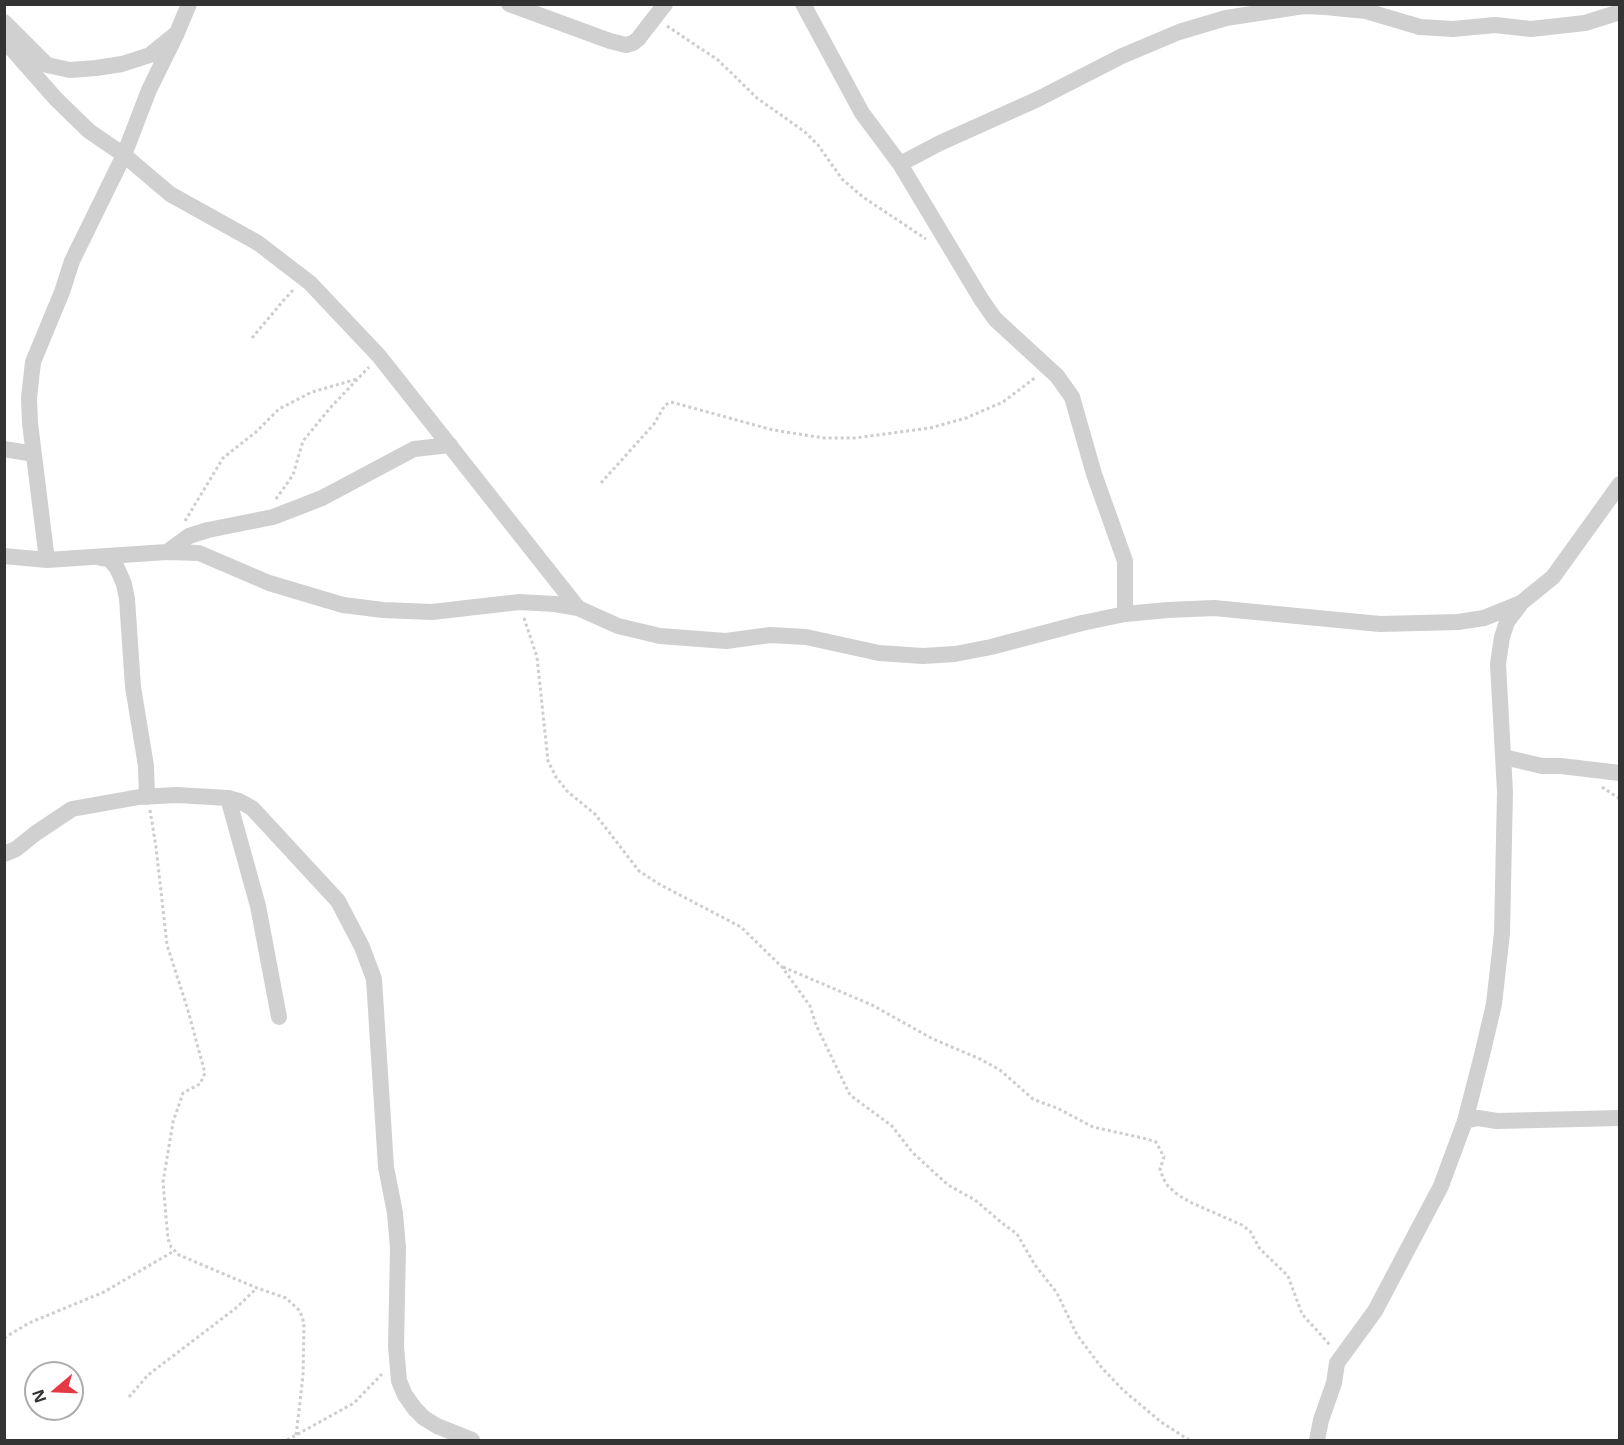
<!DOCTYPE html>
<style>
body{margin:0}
#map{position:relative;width:1624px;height:1445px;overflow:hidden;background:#fff;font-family:"Noto Sans",sans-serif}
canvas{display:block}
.frame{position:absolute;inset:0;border:6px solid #333;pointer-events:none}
.north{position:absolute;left:24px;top:1361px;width:60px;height:60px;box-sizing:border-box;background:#fff;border:2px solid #adadad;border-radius:50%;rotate:251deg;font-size:16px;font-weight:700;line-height:24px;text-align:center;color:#333}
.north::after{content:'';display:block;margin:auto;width:21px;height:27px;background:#e63946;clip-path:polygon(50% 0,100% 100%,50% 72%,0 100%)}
</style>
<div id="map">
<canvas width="1624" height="1445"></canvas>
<div class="frame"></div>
<div class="north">N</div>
</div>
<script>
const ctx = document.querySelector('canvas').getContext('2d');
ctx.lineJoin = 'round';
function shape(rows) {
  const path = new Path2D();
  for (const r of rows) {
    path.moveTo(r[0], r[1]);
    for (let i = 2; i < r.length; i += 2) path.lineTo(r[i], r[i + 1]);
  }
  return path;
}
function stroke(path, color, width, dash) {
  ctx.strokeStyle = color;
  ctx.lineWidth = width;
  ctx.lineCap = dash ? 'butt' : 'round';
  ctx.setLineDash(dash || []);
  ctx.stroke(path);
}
stroke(shape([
 [667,26,718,60,757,98,805,132,818,145,842,179,863,197,926,239],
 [252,338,283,301,294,289],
 [601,483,654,424,665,405,671,402,773,430,824,438,855,438,930,428,966,418,1003,402,1036,377],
 [276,499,293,475,303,441,330,408,369,367],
 [185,521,223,458,256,432,279,409,312,392,357,379],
 [524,618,537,657,548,761,556,777,568,792,595,814,639,871,659,884,741,927,782,967,810,1006,816,1025,850,1095,892,1126,912,1152,948,1185,975,1200,1002,1223,1017,1234,1035,1265,1057,1293,1077,1335,1102,1368,1123,1390,1161,1422,1189,1440],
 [1602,787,1620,799],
 [150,810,156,847,167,945,187,1007,205,1073,200,1084,183,1093,173,1122,163,1182,168,1239,171,1247,179,1255,257,1288,286,1298,300,1311,304,1323,303,1376,296,1436],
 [783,967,872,1005,933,1039,980,1059,1000,1070,1033,1099,1043,1103,1057,1108,1093,1127,1147,1139,1156,1142,1164,1157,1160,1169,1163,1178,1168,1186,1178,1195,1192,1203,1242,1225,1250,1231,1260,1249,1288,1276,1302,1314,1330,1345],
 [4,1338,29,1323,104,1292,174,1251],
 [129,1397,148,1375,236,1308,257,1288],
 [287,1440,354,1403,382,1374]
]), '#cdcdcd', 3, [3, 3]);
stroke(shape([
 [509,4,610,41,626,45,633,43,638,39,665,4],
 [803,4,862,113,900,164,981,299,995,319,1057,376,1072,397,1094,474,1125,561,1125,614],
 [4,22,47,65,70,70,96,68,122,64,150,55,177,33,189,4],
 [4,40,56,99,89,131,124,155,170,194,258,243,310,283,379,356,578,608],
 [900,164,940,143,1038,99,1122,56,1179,32,1226,18,1304,6,1325,7,1366,11,1420,27,1453,29,1495,25,1531,29,1585,23,1620,12],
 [4,449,34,454],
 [167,552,189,536,208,530,273,517,299,507,322,498,414,449,450,445],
 [4,556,47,560,167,552,199,553,269,583,343,605,383,610,432,612,519,602,555,604,578,608,618,626,660,636,726,641,770,635,806,637,879,653,923,656,955,654,991,647,1082,623,1125,614,1168,610,1214,608,1380,624,1458,622,1484,618,1521,603,1553,577,1620,484],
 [101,558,109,559,117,568,124,584,127,599,133,687,146,766,147,797],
 [47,560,30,423,29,398,33,362,62,292,72,261,124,155,149,90,177,33],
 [1504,757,1542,766,1561,766,1620,773],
 [228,798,258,906,279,1017],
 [4,854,16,849,36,833,72,809,139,797,177,795,228,798,239,801,252,808,338,901,362,947,374,979,386,1167,395,1213,398,1248,396,1346,399,1381,405,1395,415,1409,424,1418,437,1426,472,1440],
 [1465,1121,1478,1118,1497,1121,1620,1118],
 [1317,1440,1321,1420,1334,1383,1337,1363,1375,1311,1441,1186,1465,1121,1482,1055,1494,1004,1502,933,1505,792,1498,664,1502,637,1507,622,1520,605]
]), '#d0d0d0', 16);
</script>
